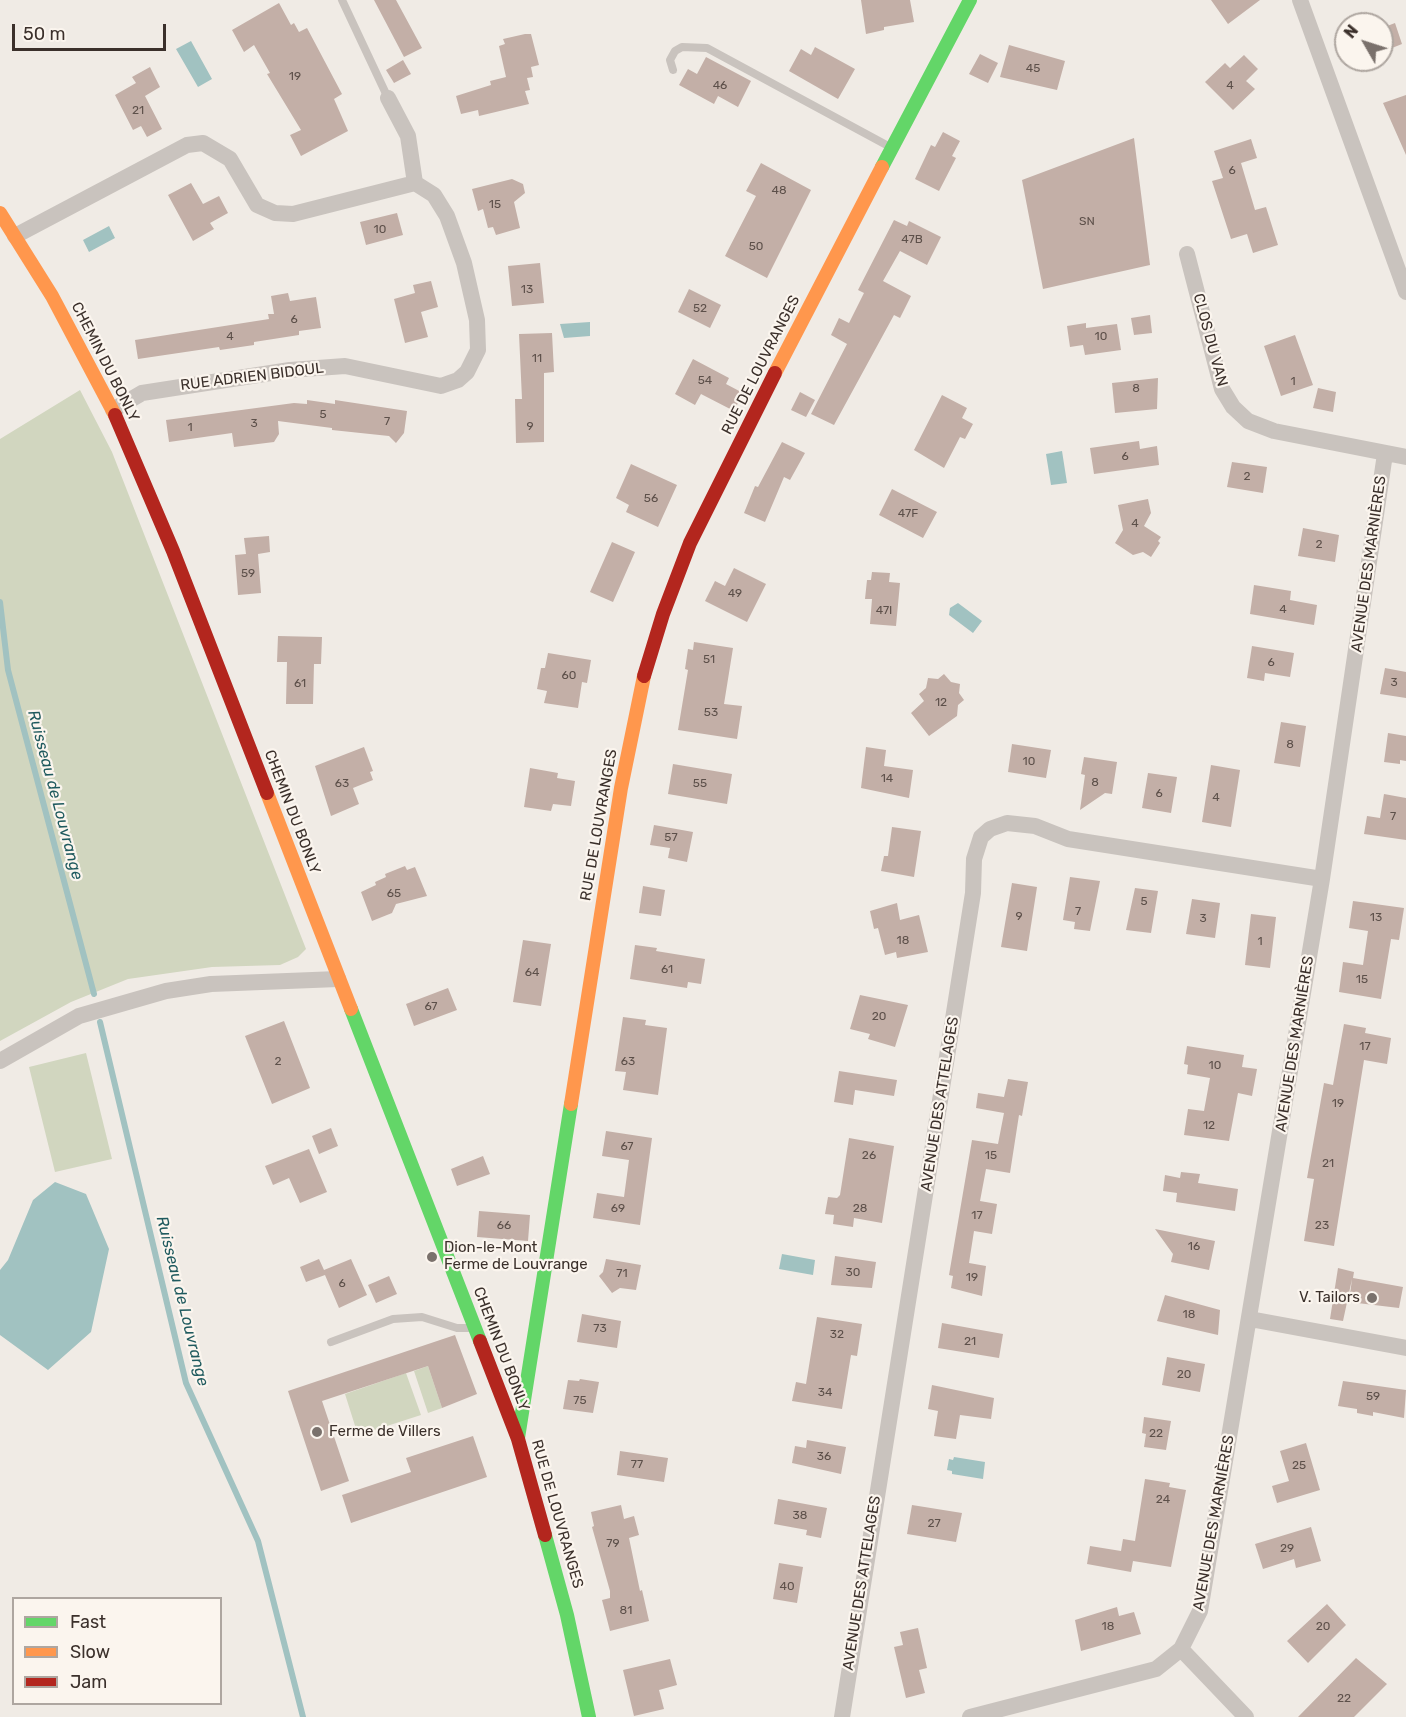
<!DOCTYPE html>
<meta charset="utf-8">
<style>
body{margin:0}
#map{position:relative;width:1406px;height:1717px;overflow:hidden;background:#f0ebe5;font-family:Rubik,sans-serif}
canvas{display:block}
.legend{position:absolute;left:12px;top:1597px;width:210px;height:108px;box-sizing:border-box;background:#fbf5ee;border:2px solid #aea6a0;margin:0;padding:8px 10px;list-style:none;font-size:18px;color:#3b302b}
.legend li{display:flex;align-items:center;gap:12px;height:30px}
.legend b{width:30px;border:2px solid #aea6a0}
.north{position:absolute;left:1334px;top:12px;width:60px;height:60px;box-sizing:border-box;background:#fbf5ee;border:2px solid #aea6a0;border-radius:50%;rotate:309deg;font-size:16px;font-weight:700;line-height:24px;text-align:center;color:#3b302b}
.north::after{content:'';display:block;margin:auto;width:21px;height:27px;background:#7a716c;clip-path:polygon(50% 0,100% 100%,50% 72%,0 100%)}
.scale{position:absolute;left:12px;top:24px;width:154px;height:27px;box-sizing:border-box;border:3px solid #3b302b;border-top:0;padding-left:8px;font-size:18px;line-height:21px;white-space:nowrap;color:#3b302b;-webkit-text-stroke:4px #fbf5ee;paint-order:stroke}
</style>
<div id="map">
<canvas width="1406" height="1717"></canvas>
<ul class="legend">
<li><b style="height:8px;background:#63d668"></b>Fast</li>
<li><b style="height:8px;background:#ff974d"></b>Slow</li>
<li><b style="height:8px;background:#b3261e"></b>Jam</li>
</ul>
<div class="north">N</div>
<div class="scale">50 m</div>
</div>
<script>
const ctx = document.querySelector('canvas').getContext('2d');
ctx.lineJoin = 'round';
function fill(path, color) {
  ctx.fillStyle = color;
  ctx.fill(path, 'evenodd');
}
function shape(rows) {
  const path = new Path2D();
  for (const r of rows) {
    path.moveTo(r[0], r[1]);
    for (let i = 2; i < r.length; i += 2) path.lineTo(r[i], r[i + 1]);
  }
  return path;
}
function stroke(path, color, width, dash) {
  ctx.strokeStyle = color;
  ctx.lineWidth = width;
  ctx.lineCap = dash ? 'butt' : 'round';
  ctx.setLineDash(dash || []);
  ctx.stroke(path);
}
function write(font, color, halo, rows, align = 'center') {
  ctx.font = font + ' Rubik,sans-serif';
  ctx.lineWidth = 4.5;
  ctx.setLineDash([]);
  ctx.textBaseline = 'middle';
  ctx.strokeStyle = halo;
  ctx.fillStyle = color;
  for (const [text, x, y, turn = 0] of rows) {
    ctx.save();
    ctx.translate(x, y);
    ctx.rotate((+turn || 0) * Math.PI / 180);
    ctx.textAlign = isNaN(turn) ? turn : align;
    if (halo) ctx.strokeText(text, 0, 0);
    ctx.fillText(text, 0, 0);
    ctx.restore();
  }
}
fill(shape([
 [80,390,112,452,306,949,298,957,280,965,212,967,128,979,71,1002,0,1041,0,439],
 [86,1053,112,1159,55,1172,29,1067],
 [428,1366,442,1408,428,1413,414,1371],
 [406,1373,421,1415,362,1434,357,1432,345,1394]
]), '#d1d6bf');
fill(shape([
 [191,41,212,79,198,87,176,49],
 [109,226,115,238,89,252,83,240],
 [590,322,590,336,564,338,560,324],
 [1062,451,1067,483,1051,485,1046,454],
 [958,603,982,621,973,633,949,615,950,608],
 [55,1182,86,1194,109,1249,91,1332,48,1370,0,1335,0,1270,8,1260,33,1200],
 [782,1254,815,1260,813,1275,779,1269],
 [954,1457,985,1462,983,1479,952,1474,952,1471,947,1470,949,1459,953,1460]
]), '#a1c2c1');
stroke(shape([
 [0,602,8,670,94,994],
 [100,1022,186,1383,258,1541,303,1717]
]), '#a1c2c1', 6);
fill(shape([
 [374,0,396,0,422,48,404,57],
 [861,0,910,0,914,22,884,27,884,30,866,34],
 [1211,0,1260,0,1228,24],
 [279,3,291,25,294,23,299,32,307,28,315,43,342,94,334,99,348,131,301,156,290,135,301,130,267,74,270,73,254,45,244,52,232,30],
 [1395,23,1402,44,1382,52,1382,28],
 [525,34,531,34,539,65,531,67,533,77,527,78,530,90,525,91,529,104,479,116,478,110,461,114,456,96,491,85,490,81,506,77,499,46,505,44,503,39],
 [1009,45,1065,61,1057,90,1000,77],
 [815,47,855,69,838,99,789,71,801,49,811,55],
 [980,54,998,63,988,83,969,74],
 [1244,55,1258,69,1246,81,1255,89,1233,110,1205,82,1225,63,1230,68],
 [706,57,751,81,738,107,718,96,714,104,679,85,688,69,697,74],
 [403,60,411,74,394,83,386,70],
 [150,67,160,87,145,96,162,129,147,137,141,126,133,130,115,95,136,83,132,77],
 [1406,95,1406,155,1383,103],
 [943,132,960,141,952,156,956,158,939,191,915,179,931,145,935,147],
 [1134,138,1150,265,1043,289,1022,180],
 [1251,139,1257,158,1241,163,1255,210,1266,207,1278,245,1253,253,1247,234,1231,239,1212,181,1223,178,1214,151],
 [761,163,811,190,767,278,725,256,756,196,746,191],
 [512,179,523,184,525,193,514,202,520,228,496,235,493,227,488,228,483,209,478,211,472,189],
 [191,183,203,204,219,196,228,213,210,223,214,229,193,241,168,195],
 [397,213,403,235,366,245,360,222],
 [894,220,907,226,909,221,941,237,927,265,900,251,883,281,911,296,900,318,894,315,834,425,811,414,847,344,831,335,839,318,849,323,864,293,858,290],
 [540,263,544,303,512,306,508,266],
 [431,281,438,307,421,312,428,337,405,343,394,299,415,293,413,285],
 [689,289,721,305,710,328,678,312],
 [288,293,290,301,316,297,321,328,299,331,299,335,254,342,254,345,220,350,219,347,138,359,135,340,269,319,268,314,274,314,271,296],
 [1150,315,1152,333,1134,335,1131,318],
 [1086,323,1086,328,1117,324,1121,350,1085,355,1083,345,1070,347,1067,326],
 [552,333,554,372,544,373,544,442,516,443,515,399,522,399,519,334],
 [1295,335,1313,385,1281,396,1264,346],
 [693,359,729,378,726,384,743,393,734,411,701,394,695,405,675,394],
 [1158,378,1157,409,1115,413,1112,383],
 [1318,388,1336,392,1333,412,1313,408],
 [800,392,815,400,806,417,791,410],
 [942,395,967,408,962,418,973,424,965,439,960,437,944,468,914,450],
 [307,400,335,404,335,400,407,411,404,433,396,443,389,436,332,430,332,428,278,421,279,434,274,442,234,447,232,433,169,442,166,420,294,403,307,404],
 [1139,441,1140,449,1157,446,1159,465,1094,474,1090,448],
 [782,442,805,453,790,480,784,477,765,522,744,513,755,486,758,487],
 [1232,462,1267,467,1263,493,1227,487],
 [631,464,677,485,658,527,626,512,629,505,616,498],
 [892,489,937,512,923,538,879,515],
 [1148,499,1151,513,1144,526,1161,537,1158,541,1160,543,1151,557,1143,552,1133,555,1115,543,1123,530,1118,505],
 [1303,528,1339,535,1335,562,1298,556],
 [269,536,270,552,258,554,261,593,238,595,235,555,246,554,244,538],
 [612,542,635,552,613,602,590,592],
 [734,568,766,584,747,622,705,601,715,581,725,586],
 [872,572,890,573,889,582,900,583,896,626,870,624,872,599,865,599,867,580,871,580],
 [1254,585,1291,591,1290,600,1317,605,1314,625,1250,614],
 [278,636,322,637,321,664,314,664,313,704,286,704,287,662,277,662],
 [694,642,733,648,724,704,742,706,737,739,678,730,688,670,685,669,688,649,693,650],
 [1252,646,1294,653,1290,677,1265,673,1264,681,1247,678],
 [548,653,591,660,587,683,582,682,578,708,544,703,547,691,537,689,541,668,545,668],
 [1385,668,1406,672,1406,698,1380,694],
 [944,674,951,682,960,684,959,693,964,700,958,705,957,716,929,736,911,713,924,701,919,694,926,688,928,678,938,679],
 [1281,722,1306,726,1300,767,1274,763],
 [1388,733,1406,736,1406,761,1400,760,1400,764,1384,762],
 [1012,744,1051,750,1046,778,1008,772],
 [364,747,373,771,370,772,373,780,353,788,359,804,331,816,315,766],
 [866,747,886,750,884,766,913,770,909,798,861,788],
 [1084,757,1117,762,1112,794,1105,793,1080,810,1085,775,1081,774],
 [673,764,732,774,727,804,668,794],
 [1211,765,1240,770,1231,827,1202,822],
 [530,768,558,773,557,778,575,781,571,806,553,804,551,811,524,807],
 [1148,773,1177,777,1171,813,1142,808],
 [1384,794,1406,798,1406,840,1364,834,1367,816,1380,818],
 [654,825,693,832,687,862,668,858,670,848,650,845],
 [892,827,921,831,914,877,881,871,884,856,888,856],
 [405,866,407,870,415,867,427,896,396,904,392,913,372,921,361,892,376,885,375,882,386,877,385,874],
 [1070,877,1100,881,1090,931,1074,929,1075,922,1063,920],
 [1012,883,1037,887,1027,951,1001,947],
 [643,886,665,890,661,916,639,913],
 [1135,888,1158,891,1151,933,1126,930],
 [1192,899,1220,903,1215,938,1186,934],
 [1353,901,1404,908,1399,940,1391,939,1381,999,1339,992,1343,962,1363,965,1368,931,1349,928],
 [897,903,900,920,919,915,928,952,897,958,896,952,885,955,878,928,874,929,870,911],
 [1251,914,1276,917,1270,968,1245,965],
 [523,940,551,944,541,1006,513,1002],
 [635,945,657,948,656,951,705,959,701,984,688,982,687,988,630,979],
 [448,988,457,1010,414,1026,406,1004],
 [860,995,908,1005,895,1047,868,1039,870,1034,850,1029],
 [623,1017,646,1020,645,1025,667,1028,658,1095,623,1090,626,1072,615,1071],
 [284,1021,310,1088,272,1104,245,1036],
 [1344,1024,1366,1028,1365,1033,1391,1038,1387,1064,1364,1060,1334,1246,1304,1241,1314,1179,1307,1178,1324,1083,1333,1085],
 [1187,1046,1244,1055,1242,1067,1257,1069,1252,1096,1238,1093,1229,1141,1184,1135,1188,1109,1204,1111,1210,1078,1187,1074,1188,1065,1184,1064],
 [839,1071,897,1080,894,1096,855,1090,853,1105,834,1102],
 [1008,1079,1028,1082,1022,1116,1019,1115,1010,1173,986,1169,980,1201,997,1204,992,1234,974,1231,969,1263,986,1266,982,1296,951,1288,953,1276,949,1275,972,1140,998,1144,1004,1113,976,1108,978,1093,1004,1097],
 [331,1128,338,1146,319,1154,312,1136],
 [606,1131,652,1138,640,1225,593,1218,597,1193,624,1197,629,1160,602,1156],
 [849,1138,894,1146,882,1223,854,1218,853,1227,833,1224,834,1215,825,1214,828,1197,837,1198,840,1195],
 [309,1149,327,1192,300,1203,289,1178,273,1185,265,1166],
 [483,1156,490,1174,457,1186,451,1169],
 [1181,1172,1200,1174,1198,1183,1238,1189,1235,1211,1176,1202,1177,1193,1163,1191,1165,1175,1180,1178],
 [479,1211,530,1215,528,1241,477,1237],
 [1155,1229,1215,1241,1209,1270,1171,1262,1173,1254],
 [835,1256,876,1262,872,1288,831,1285],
 [319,1259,324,1270,351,1259,367,1295,339,1308,325,1275,306,1282,300,1267],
 [606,1259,641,1265,636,1290,620,1288,612,1293,599,1276,603,1272],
 [1338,1268,1354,1272,1353,1278,1403,1287,1399,1308,1349,1302,1352,1279,1343,1321,1330,1319],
 [389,1276,397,1294,376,1303,368,1285],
 [1165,1295,1220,1310,1218,1335,1157,1321],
 [582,1314,621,1321,617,1348,577,1342],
 [817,1317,862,1324,857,1356,851,1355,842,1409,792,1401,796,1382,806,1384],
 [942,1323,1003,1334,999,1358,938,1348],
 [455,1335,477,1394,442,1408,428,1366,322,1401,349,1481,321,1491,288,1391],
 [1167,1357,1205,1364,1200,1392,1162,1385],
 [580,1379,599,1382,593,1413,563,1409,568,1380,579,1381],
 [1343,1381,1406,1390,1404,1418,1373,1412,1373,1416,1357,1413,1357,1409,1338,1406],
 [932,1385,994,1398,991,1419,960,1415,956,1439,934,1436,938,1411,928,1409],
 [1144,1417,1171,1421,1166,1450,1144,1447,1146,1434,1142,1433],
 [473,1436,487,1477,351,1523,342,1495,411,1472,406,1458],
 [807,1440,846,1447,841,1474,792,1463,795,1446,806,1448],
 [1306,1443,1320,1490,1277,1503,1272,1486,1289,1481,1280,1451],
 [620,1451,668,1458,664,1482,617,1475],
 [1145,1479,1170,1483,1169,1487,1186,1490,1171,1567,1133,1561,1131,1572,1087,1564,1090,1546,1121,1551,1123,1539,1135,1541],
 [778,1499,827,1508,821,1538,806,1535,807,1530,774,1524],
 [621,1505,624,1519,634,1516,639,1535,629,1538,640,1591,642,1590,649,1621,610,1631,602,1600,610,1598,610,1591,592,1527,594,1526,591,1512],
 [912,1505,962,1513,956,1542,907,1534],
 [1311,1527,1321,1561,1296,1568,1294,1559,1263,1569,1255,1544],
 [779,1563,803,1567,797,1603,773,1599],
 [1327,1604,1346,1625,1308,1663,1287,1641],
 [1117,1607,1119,1616,1134,1612,1141,1634,1081,1651,1075,1620],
 [918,1628,927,1668,919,1670,925,1693,906,1698,894,1647,903,1645,900,1632],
 [1356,1658,1387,1684,1354,1717,1298,1717],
 [670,1659,677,1685,659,1690,664,1709,634,1716,623,1670]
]), '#c3afa7');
stroke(shape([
 [342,0,388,98],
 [673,70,670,60,675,51,682,47,707,48,892,148],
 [331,1342,393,1319,422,1317,457,1328,472,1328]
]), '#c9c3be', 8);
stroke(shape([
 [1300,0,1406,292],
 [15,236,187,145,203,143,230,159,257,205,275,213,293,214,415,183],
 [1187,254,1222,389,1233,407,1248,421,1274,431,1406,457],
 [113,410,142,393,290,370,345,366,441,386,458,380,467,372,478,350,477,320,464,263,447,216,434,195,415,183,408,136,388,98],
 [0,1061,79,1016,166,991,211,984,338,979],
 [1250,1319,1406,1348],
 [1181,1649,1246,1717],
 [842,1717,973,893,974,859,981,837,990,829,1007,823,1035,826,1068,839,1322,879],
 [970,1717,1156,1669,1181,1649,1200,1611,1322,879,1385,454]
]), '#c9c3be', 16);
stroke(shape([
 [882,167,970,0],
 [351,1009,480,1341],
 [518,1438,571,1104],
 [545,1535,567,1615,589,1717]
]), '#63d668', 14);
stroke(shape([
 [0,213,52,296,115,415],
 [775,373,882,167],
 [267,793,351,1009],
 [571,1104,621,788,644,676]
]), '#ff974d', 14);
stroke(shape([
 [115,415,173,551,267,793],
 [644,676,663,614,690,543,775,373],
 [480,1341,518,1439,545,1535]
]), '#b3261e', 14);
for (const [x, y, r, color] of [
 [432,1257,6,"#7a716c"],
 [1372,1298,6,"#7a716c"],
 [317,1432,6,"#7a716c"]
]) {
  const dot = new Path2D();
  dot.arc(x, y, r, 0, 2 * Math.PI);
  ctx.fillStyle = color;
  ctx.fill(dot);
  stroke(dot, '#fbf5ee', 2);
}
write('12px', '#5d504a', null, [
 ["45",1033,69],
 ["19",295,77],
 ["46",720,86],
 ["4",1230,86],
 ["21",138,111],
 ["6",1232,171],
 ["48",779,191],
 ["15",495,205],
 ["SN",1087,222],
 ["10",380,230],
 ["47B",912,240],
 ["50",756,247],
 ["13",527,290],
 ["52",700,309],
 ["6",294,320],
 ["4",230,337],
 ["10",1101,337],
 ["11",537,359],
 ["54",705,381],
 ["1",1293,382],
 ["8",1136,389],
 ["5",323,415],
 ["7",387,422],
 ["3",254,424],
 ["9",530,427],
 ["1",190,428],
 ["6",1125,457],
 ["2",1247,477],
 ["56",651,499],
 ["47F",908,514],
 ["4",1135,524],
 ["2",1319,545],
 ["59",248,574],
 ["49",735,594],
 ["4",1283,610],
 ["47I",884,611],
 ["51",709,660],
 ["6",1271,663],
 ["60",569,676],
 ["3",1394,683],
 ["61",300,684],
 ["12",941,703],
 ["53",711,713],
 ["8",1290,745],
 ["10",1029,762],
 ["14",887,779],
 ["8",1095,783],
 ["63",342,784],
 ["55",700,784],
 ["6",1159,794],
 ["4",1216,798],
 ["7",1393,817],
 ["57",671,838],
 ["65",394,894],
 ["5",1144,902],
 ["7",1078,912],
 ["9",1019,917],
 ["13",1376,918],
 ["3",1203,919],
 ["18",903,941],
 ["1",1260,942],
 ["61",667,970],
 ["64",532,973],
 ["15",1362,980],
 ["67",431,1007],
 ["20",879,1017],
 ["17",1365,1047],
 ["2",278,1062],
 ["63",628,1062],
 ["10",1215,1066],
 ["19",1338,1104],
 ["12",1209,1126],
 ["67",627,1147],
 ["26",869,1156],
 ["15",991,1156],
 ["21",1328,1164],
 ["69",618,1209],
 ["28",860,1209],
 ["17",977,1216],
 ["66",504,1226],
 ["23",1322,1226],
 ["16",1194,1247],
 ["30",853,1273],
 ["71",622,1274],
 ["19",972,1278],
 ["6",342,1284],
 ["18",1189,1315],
 ["73",600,1329],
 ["32",837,1335],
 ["21",970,1342],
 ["20",1184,1375],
 ["34",825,1393],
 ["59",1373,1397],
 ["75",580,1401],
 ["22",1156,1434],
 ["36",824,1457],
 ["77",637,1465],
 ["25",1299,1466],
 ["24",1163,1500],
 ["38",800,1516],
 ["27",934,1524],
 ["79",613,1544],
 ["29",1287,1549],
 ["40",787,1587],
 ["81",626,1611],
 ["18",1108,1627],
 ["20",1323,1627],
 ["22",1344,1699]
]);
write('15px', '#3b302b', '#fbf5ee', [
 ["CLOS DU VAN",1210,340,75],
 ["CHEMIN DU BONLY",105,362,63],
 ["RUE DE LOUVRANGES",761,365,-63],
 ["RUE ADRIEN BIDOUL",252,377,-7],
 ["AVENUE DES MARNIÈRES",1369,564,-82],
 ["CHEMIN DU BONLY",292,812,69],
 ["RUE DE LOUVRANGES",599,825,-80],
 ["AVENUE DES MARNIÈRES",1295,1044,-81],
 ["AVENUE DES ATTELAGES",940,1104,-81],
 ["CHEMIN DU BONLY",501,1349,69],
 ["RUE DE LOUVRANGES",557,1514,74],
 ["AVENUE DES MARNIÈRES",1214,1523,-80],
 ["AVENUE DES ATTELAGES",862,1583,-81]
]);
write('15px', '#3b302b', '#fbf5ee', [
 ["Dion-le-Mont",444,1248],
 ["Ferme de Louvrange",444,1265],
 ["V. Tailors",1360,1298,"right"],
 ["Ferme de Villers",329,1432]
], 'left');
write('italic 16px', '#1f5a5e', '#fbf5ee', [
 ["Ruisseau de Louvrange",55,795,75],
 ["Ruisseau de Louvrange",182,1301,76]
]);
</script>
